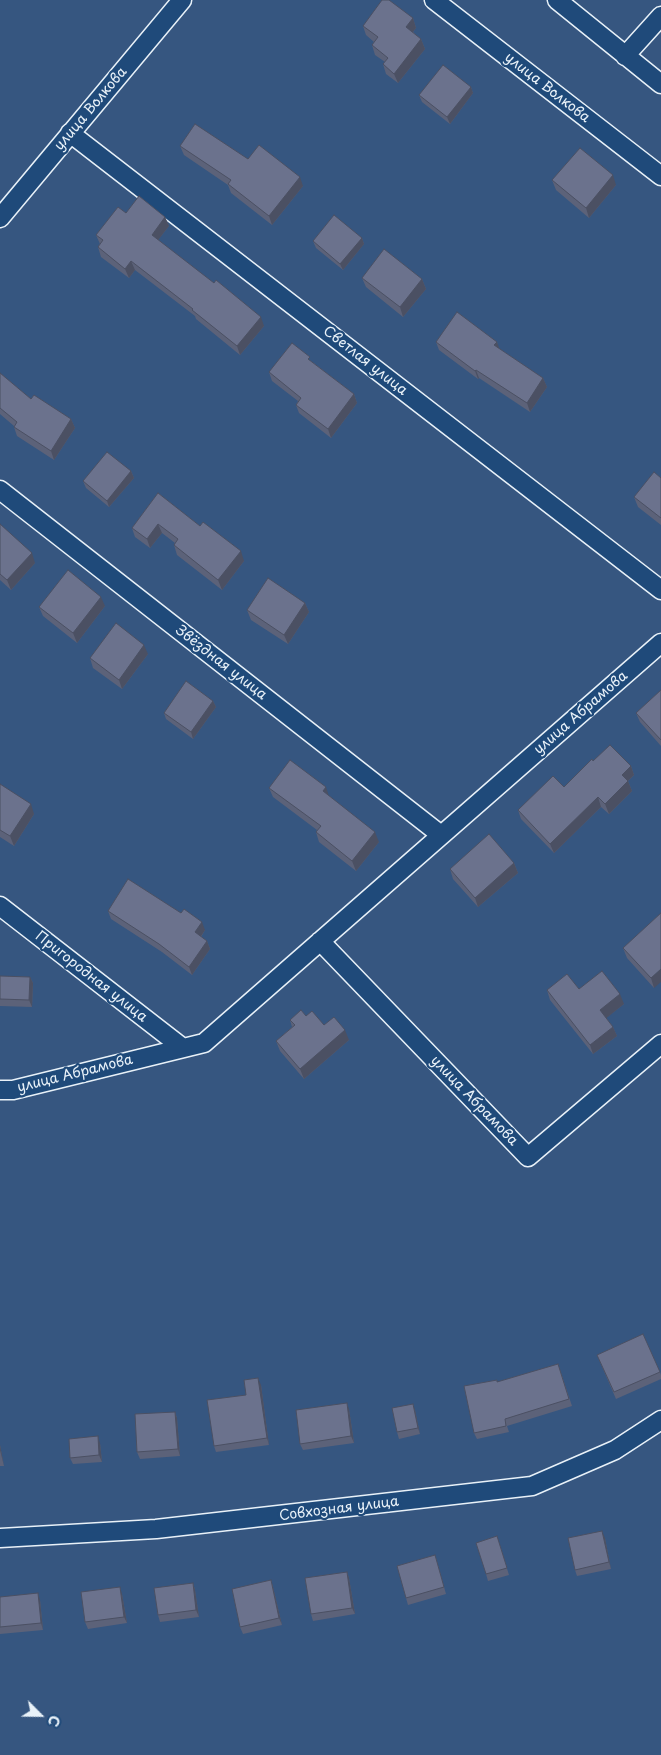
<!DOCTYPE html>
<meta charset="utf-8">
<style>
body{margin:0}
#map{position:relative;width:661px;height:1755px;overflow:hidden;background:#365680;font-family:"Playpen Sans",sans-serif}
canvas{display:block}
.north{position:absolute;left:15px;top:1690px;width:50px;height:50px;-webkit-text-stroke:4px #1f4a7a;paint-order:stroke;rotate:113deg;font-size:14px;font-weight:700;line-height:20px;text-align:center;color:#e8f1f8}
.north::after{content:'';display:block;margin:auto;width:18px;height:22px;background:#e8f1f8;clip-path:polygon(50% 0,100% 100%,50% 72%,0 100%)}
</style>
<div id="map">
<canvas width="661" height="1755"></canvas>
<div class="north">С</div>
</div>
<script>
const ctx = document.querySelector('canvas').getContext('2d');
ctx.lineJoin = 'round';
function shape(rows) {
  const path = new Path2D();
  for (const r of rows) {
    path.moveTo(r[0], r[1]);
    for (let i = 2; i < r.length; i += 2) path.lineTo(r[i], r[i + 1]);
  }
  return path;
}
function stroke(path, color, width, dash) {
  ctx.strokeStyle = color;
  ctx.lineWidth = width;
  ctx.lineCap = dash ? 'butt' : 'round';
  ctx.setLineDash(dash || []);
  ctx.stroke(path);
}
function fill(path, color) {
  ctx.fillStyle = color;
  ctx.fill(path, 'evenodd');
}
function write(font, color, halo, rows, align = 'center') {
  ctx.font = font + ' "Playpen Sans",sans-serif';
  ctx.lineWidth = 4.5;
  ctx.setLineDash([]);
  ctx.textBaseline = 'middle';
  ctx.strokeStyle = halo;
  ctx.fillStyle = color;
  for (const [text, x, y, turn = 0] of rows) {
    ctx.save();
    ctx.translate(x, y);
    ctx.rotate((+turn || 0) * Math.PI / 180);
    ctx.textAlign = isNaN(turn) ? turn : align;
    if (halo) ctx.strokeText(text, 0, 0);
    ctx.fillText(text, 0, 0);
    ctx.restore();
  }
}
const street = shape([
 [434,0,661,176],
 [557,0,661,84],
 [625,56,661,16],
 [70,133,661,590],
 [0,218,182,0],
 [0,490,441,835],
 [0,906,183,1048],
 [320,941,528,1157,661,1044],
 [0,1090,13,1090,204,1043,661,643],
 [0,1538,156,1529,532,1486,615,1450,661,1420]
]);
stroke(street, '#e8f1f8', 21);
stroke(street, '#1f4a7a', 18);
fill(shape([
 [413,18,416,28,413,32,421,39,425,49,398,83,386,74,383,64,385,62,375,55,372,45,374,42,366,35,363,26],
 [471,87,473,93,450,124,422,102,419,95],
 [180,146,248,159,303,186,272,225,231,193,228,185,184,155],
 [552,180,616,185,589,218,556,190],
 [126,213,165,217,169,226,158,240,264,326,240,355,196,319,195,316,135,270,129,278,101,257,98,247,100,244,96,235],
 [362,238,364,244,343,270,316,248,313,241],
 [362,278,422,279,426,289,403,317,366,287],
 [436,342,497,342,499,349,543,378,547,387,530,412,479,378,478,379,439,350],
 [311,361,354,394,357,403,331,438,299,413,296,405,298,401,272,381,269,372],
 [0,373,31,399,71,419,75,428,54,460,17,436,14,427,14,426,0,414],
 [131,471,134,478,109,507,86,488,83,481],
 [661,478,661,525,638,507,634,497],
 [158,493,244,561,222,590,177,555,174,545,175,543,162,533,150,548,135,537,132,528],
 [0,524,35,563,11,590,0,580],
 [305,603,309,612,288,644,251,620,247,610],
 [105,606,77,643,43,616,39,607],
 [148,654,122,689,93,668,90,658],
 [661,690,661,746,640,722,636,713],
 [213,701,216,707,193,739,166,719,164,713],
 [593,761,631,766,634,775,628,781,632,791,609,814,601,807,554,853,521,819,518,810,564,787],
 [0,784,34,814,14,846,0,837],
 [269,788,329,796,379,842,356,871,319,842,316,832,317,830,273,797],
 [514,863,518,873,478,907,453,879,450,869],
 [108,911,205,930,201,937,207,941,210,949,192,975,162,952,111,919],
 [661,913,654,988,627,958,623,948],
 [0,976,30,977,33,983,32,1007,0,1006],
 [579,989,624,1004,606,1018,613,1027,617,1036,593,1054,550,1000,547,990],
 [306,1016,324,1025,349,1040,304,1079,280,1051,276,1041,292,1027,290,1020],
 [597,1355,660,1372,661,1375,661,1379,616,1399],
 [558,1364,572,1406,507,1426,509,1432,477,1439,474,1433,498,1382],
 [261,1385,269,1445,216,1452,214,1446,246,1395],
 [349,1409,354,1443,303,1450,300,1444],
 [415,1410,420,1434,399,1439,397,1432],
 [175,1412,177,1418,180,1456,140,1459,137,1452],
 [100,1443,102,1462,73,1464,70,1458],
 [0,1445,4,1466,0,1466],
 [497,1536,509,1575,488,1581,486,1574],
 [605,1538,611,1569,577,1576,575,1570],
 [437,1562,446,1594,408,1605,406,1598],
 [347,1572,349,1578,355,1614,313,1621,311,1614],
 [271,1580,273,1587,282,1625,243,1634,240,1627],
 [193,1583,195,1590,199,1617,160,1622,158,1615],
 [122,1594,127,1623,88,1629,85,1622],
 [0,1597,40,1600,43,1630,0,1634]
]), '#5c6279');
fill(shape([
 [413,18,416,28,409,37,406,27],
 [421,39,425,49,398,83,394,74],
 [471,87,473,93,450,124,447,117],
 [613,175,616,185,589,218,586,208],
 [300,177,303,186,272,225,269,216],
 [165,217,169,226,155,244,152,235],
 [362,238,364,244,343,270,340,264],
 [131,261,135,270,129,278,125,269],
 [422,279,426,289,403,317,400,307],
 [261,317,264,326,240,355,237,346],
 [497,342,500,350,494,345],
 [476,370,479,378,478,379,475,371],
 [543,378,547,387,530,412,527,403],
 [354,394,357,403,331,438,328,429],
 [71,419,75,428,54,460,51,451],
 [131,471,134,478,109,507,107,501],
 [158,524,162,533,150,548,147,539],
 [241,551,244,561,222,590,218,580],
 [32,553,35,563,11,590,7,580],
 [101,597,105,606,77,643,73,633],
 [305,603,309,612,288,644,284,635],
 [144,645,148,654,122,689,119,680],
 [213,701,216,707,193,739,191,732],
 [631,766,634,775,628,781,632,791,609,814,605,804,622,775],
 [326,787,329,796,323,791],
 [598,797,601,807,554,853,550,844],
 [31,804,34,814,14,846,10,836],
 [375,832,379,842,356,871,352,861],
 [514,863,518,873,478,907,475,898],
 [202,922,205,930,198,941,195,932],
 [207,941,210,949,192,975,189,967],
 [661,969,661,982,654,988,651,978],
 [30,977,33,983,32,1007,29,1000],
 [620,994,624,1004,604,1020,600,1010],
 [613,1027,617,1036,593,1054,590,1045],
 [345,1030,349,1040,304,1079,300,1069],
 [258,1378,261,1385,269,1445,267,1438],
 [347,1403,349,1409,354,1443,351,1436],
 [413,1404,415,1410,420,1434,418,1428],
 [175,1412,177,1418,180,1456,178,1449],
 [98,1436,100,1443,102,1462,99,1455],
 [0,1445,4,1466,0,1450],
 [602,1531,605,1538,611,1569,609,1562],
 [347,1572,349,1578,355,1614,352,1608],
 [271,1580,273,1587,282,1625,279,1618],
 [193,1583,195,1590,199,1617,196,1610],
 [120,1587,122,1594,127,1623,124,1617],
 [38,1593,40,1600,43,1630,41,1623]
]), '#4b5063');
const building = shape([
 [382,0,389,0,413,18,406,27,421,39,394,74,383,64,388,58,372,45,378,37,363,26,382,0],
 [443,65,471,87,447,117,419,95,443,65],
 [195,124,248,159,259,145,300,177,269,216,228,184,231,180,180,146,195,124],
 [580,148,613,175,586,208,552,180,580,148],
 [139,196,165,217,152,235,214,283,216,280,261,317,237,346,192,310,193,309,131,261,125,269,98,247,103,240,96,235,118,207,126,213,139,196],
 [334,215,362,238,340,264,313,241,334,215],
 [384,249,422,279,400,307,362,278,384,249],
 [457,312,497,342,494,345,543,378,527,403,476,370,475,371,436,342,457,312],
 [292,343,310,357,308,359,354,394,328,429,296,405,301,398,269,372,292,343],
 [0,373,31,399,34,395,71,419,51,451,14,427,17,422,0,408,0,373],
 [107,452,131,471,107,501,83,481,107,452],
 [654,472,661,478,661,518,634,497,654,472],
 [158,493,200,526,203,522,241,551,218,580,174,545,178,539,158,524,147,539,132,528,158,493],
 [0,524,32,553,7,580,0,574,0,524],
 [68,570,101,597,73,633,39,607,68,570],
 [268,578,305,603,284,635,247,610,268,578],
 [116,623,144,645,119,680,90,658,116,623],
 [186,681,213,701,191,732,164,713,186,681],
 [661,690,661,740,636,713,661,690],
 [610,745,631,766,622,775,628,781,605,804,598,797,550,844,518,810,553,776,564,787,592,759,593,761,610,745],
 [290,760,326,787,323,791,375,832,352,861,316,832,321,826,269,788,290,760],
 [0,784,31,804,10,836,0,830,0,784],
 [489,834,514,863,475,898,450,869,489,834],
 [128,879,181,913,184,909,202,922,195,932,207,941,189,967,159,944,108,911,128,879],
 [661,913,661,969,651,978,623,948,661,913],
 [602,971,620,994,600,1010,613,1027,590,1045,547,990,567,974,579,989,602,971],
 [0,976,30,977,29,1000,0,999,0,976],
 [301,1010,306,1016,312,1011,324,1025,334,1017,345,1030,300,1069,276,1041,295,1025,290,1020,301,1010],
 [643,1334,660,1372,614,1392,597,1355,643,1334],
 [558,1364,569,1399,505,1419,506,1426,474,1433,464,1386,497,1380,497,1382,558,1364],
 [258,1378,267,1438,214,1446,207,1400,246,1395,244,1380,258,1378],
 [347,1403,351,1436,300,1444,296,1410,347,1403],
 [413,1404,418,1428,397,1432,392,1408,413,1404],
 [175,1412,178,1449,137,1452,135,1414,175,1412],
 [98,1436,99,1455,70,1458,69,1439,98,1436],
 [602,1531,609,1562,575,1570,568,1538,602,1531],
 [497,1536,507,1568,486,1574,476,1543,497,1536],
 [435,1555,444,1587,406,1598,397,1566,435,1555],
 [347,1572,352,1608,311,1614,305,1578,347,1572],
 [271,1580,279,1618,240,1627,232,1589,271,1580],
 [193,1583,196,1610,158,1615,154,1588,193,1583],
 [120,1587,124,1617,85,1622,81,1592,120,1587],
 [38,1593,41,1623,0,1627,0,1597,38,1593]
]);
fill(building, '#6b728d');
stroke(building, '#4b5063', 1);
write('14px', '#e8f1f8', '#1f4a7a', [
 ["улица Волкова",547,88,38],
 ["улица Волкова",91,109,-50],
 ["Светлая улица",365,361,38],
 ["Звёздная улица",221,663,38],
 ["улица Абрамова",581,713,-41],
 ["Пригородная улица",91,977,38],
 ["улица Абрамова",75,1074,-14],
 ["улица Абрамова",474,1101,46],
 ["Совхозная улица",339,1509,-7]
]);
</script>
